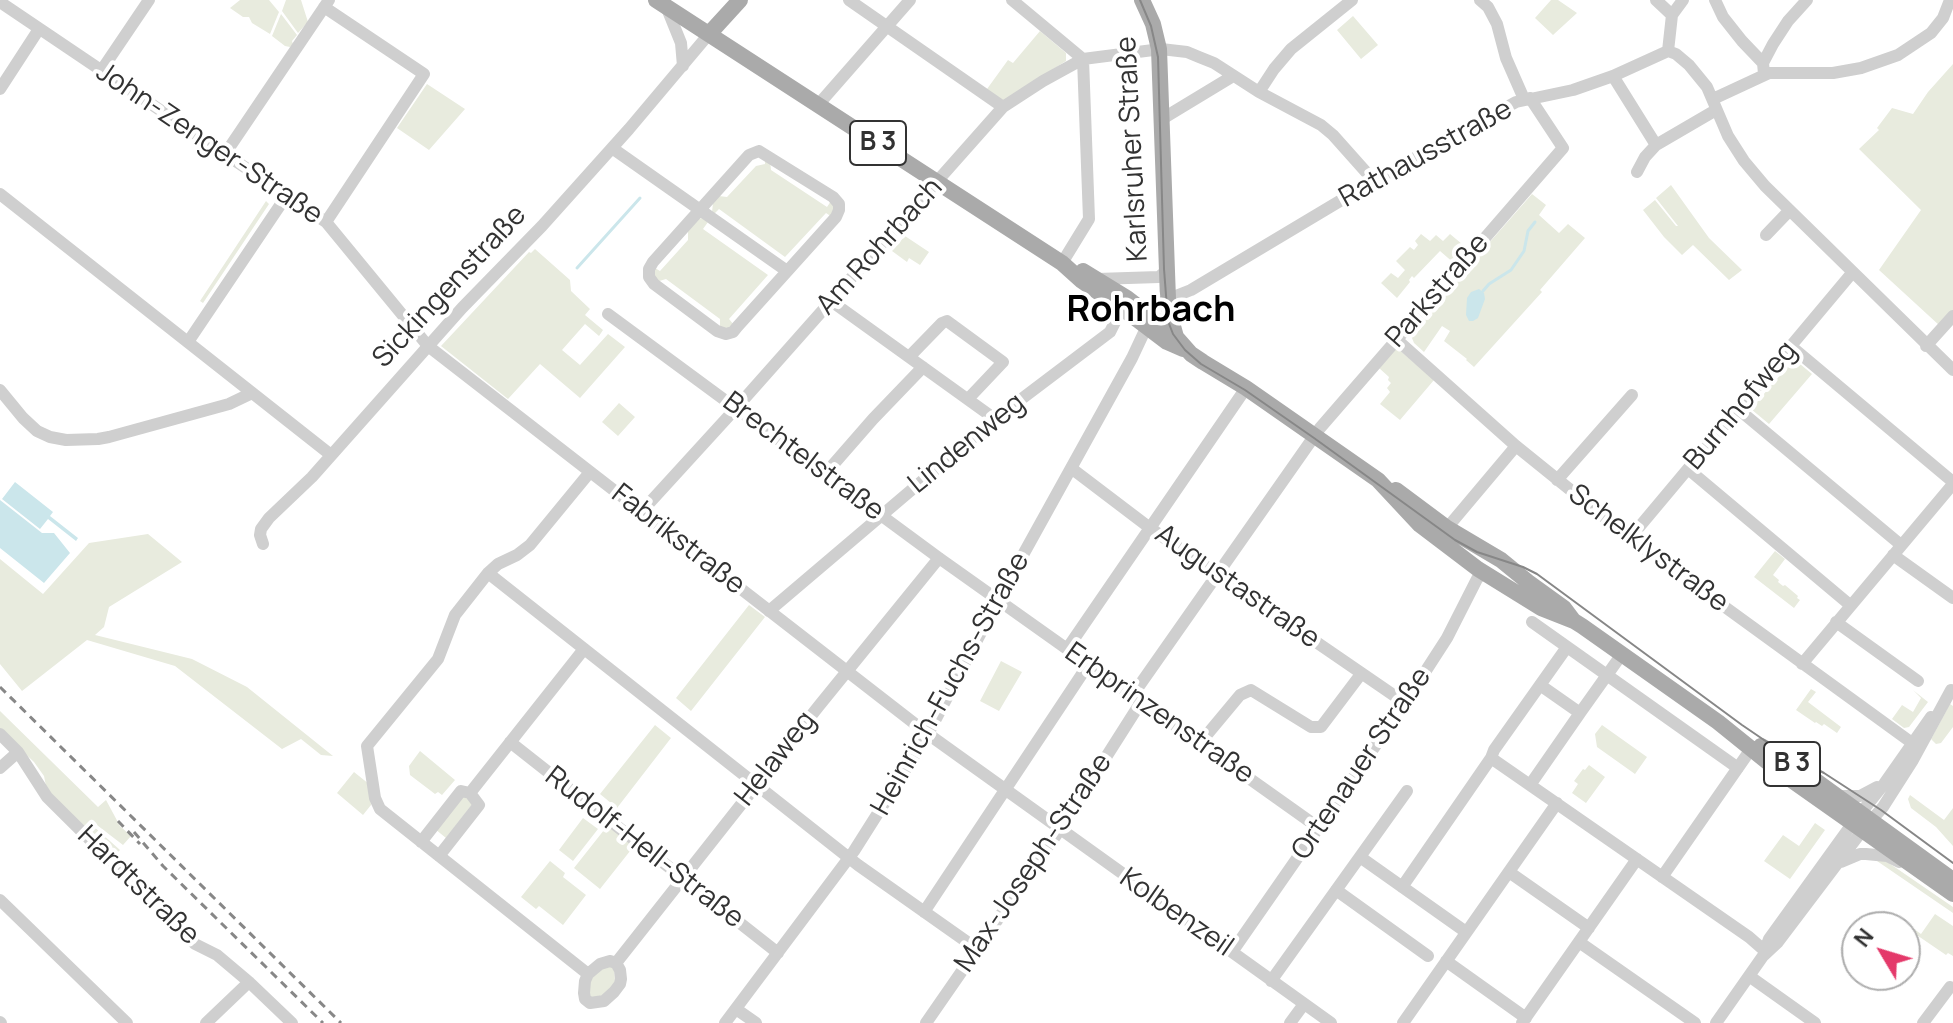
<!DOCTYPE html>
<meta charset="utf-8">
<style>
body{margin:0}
#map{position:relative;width:1953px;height:1023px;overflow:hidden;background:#fff;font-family:Manrope,sans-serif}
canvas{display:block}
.north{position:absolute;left:1841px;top:911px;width:80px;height:80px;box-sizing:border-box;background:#fff;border:2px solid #adadad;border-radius:50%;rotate:308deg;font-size:22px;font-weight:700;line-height:32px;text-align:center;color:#323232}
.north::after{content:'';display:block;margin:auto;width:28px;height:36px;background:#e4396a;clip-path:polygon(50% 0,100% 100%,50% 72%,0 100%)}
</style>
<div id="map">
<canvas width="1953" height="1023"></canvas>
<div class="north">N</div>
</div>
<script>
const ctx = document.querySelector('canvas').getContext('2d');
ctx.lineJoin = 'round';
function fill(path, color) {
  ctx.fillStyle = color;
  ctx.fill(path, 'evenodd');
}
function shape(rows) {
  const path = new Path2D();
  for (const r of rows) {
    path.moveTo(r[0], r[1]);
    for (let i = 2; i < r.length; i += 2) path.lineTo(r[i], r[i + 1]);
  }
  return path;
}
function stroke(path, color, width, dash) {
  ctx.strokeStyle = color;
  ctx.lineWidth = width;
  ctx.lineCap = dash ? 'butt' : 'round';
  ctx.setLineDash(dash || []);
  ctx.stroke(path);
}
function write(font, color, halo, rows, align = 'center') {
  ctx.font = font + ' Manrope,sans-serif';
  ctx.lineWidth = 8;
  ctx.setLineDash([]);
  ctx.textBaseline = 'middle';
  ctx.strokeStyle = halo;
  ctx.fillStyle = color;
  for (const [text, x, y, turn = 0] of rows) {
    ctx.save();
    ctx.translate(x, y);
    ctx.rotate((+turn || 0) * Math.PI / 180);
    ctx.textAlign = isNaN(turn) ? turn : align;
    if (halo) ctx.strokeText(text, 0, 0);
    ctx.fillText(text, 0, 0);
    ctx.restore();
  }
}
fill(shape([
 [240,0,269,0,279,12,270,34,252,23,249,17,243,17,230,8],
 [286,0,301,0,308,22,298,33,282,11],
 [1551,0,1558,0,1577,13,1553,35,1535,18],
 [281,14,297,35,292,41,293,44,290,47,285,46,272,36],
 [1353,16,1378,45,1361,59,1337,30],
 [1040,31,1066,53,1066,61,1003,101,987,89,1008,60,1013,63],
 [1953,64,1953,311,1940,326,1879,270,1921,210,1859,149,1879,130,1877,128,1892,108,1913,114,1928,92],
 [427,84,465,109,429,150,397,128],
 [765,157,770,160,771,170,827,207,831,201,835,203,832,217,826,213,785,257,719,209,714,214,712,212,713,203,719,196,727,197,756,166,765,164],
 [1671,185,1709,238,1742,270,1729,280,1693,245,1682,255,1664,237,1643,210,1655,200,1676,226,1678,226,1656,198],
 [1532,194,1546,205,1539,215,1559,233,1568,224,1585,238,1540,290,1542,292,1474,367,1466,360,1467,359,1444,341,1450,331,1442,326,1424,352,1414,343,1410,333],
 [266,201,269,204,203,303,200,301],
 [702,218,708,222,703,229,768,275,729,319,734,325,729,330,720,327,720,319,666,279,656,282,654,278,655,268,660,271,688,240,688,229,698,219],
 [1421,234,1430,241,1436,235,1443,241,1450,234,1468,249,1455,264,1440,251,1414,278,1412,276,1409,280,1410,282,1397,298,1381,283,1391,273,1398,278,1405,270,1396,261,1410,247,1414,250,1418,245,1415,241],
 [905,236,929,252,920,265,909,258,907,262,892,251],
 [535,249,570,280,571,291,590,309,585,315,603,330,599,336,585,324,562,350,580,365,608,334,625,347,580,398,540,364,508,399,441,346,529,252,531,253],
 [1396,347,1434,380,1400,420,1380,404,1390,392,1387,388,1391,383,1388,380,1389,377,1379,368],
 [1794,359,1812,374,1769,424,1751,409],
 [619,403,635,417,618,436,602,422],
 [148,534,182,562,109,607,104,627,95,635,192,659,247,687,333,756,321,755,301,739,282,749,175,666,87,640,22,691,0,664,0,559,43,594,89,543],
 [1775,551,1785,559,1773,575,1779,580,1778,582,1783,586,1785,585,1798,596,1797,598,1800,600,1794,608,1754,577],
 [749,605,765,617,691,711,676,698],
 [1001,661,1022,672,999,711,980,701],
 [1811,689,1816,692,1808,702,1841,727,1837,733,1824,724,1822,726,1816,722,1815,723,1796,710],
 [1913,690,1928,702,1909,727,1904,728,1892,719,1902,705,1913,712,1921,698],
 [1950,704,1953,706,1953,727,1941,743,1936,744,1931,739],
 [0,711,98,807,106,800,120,826,131,836,123,845,93,822,92,825,120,850,112,858,48,796,44,776,34,762,0,730],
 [655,725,671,738,617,808,600,794],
 [1602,725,1647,757,1635,774,1597,747,1595,734],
 [420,751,455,780,442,795,438,792,435,794,410,775,409,766],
 [1589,765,1605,777,1586,803,1572,793,1578,784,1574,781,1583,769,1585,770],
 [354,772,369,784,371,805,363,815,337,793],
 [463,793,474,802,446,838,435,829],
 [1910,795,1944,820,1953,808,1953,846,1936,827,1911,808,1908,799],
 [583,818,598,829,573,861,559,850],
 [1815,823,1825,830,1790,879,1764,861,1783,835,1799,846],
 [608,825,634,846,600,889,574,868],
 [1883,859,1953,907,1953,913,1877,861],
 [550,861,565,873,563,877,586,895,563,925,539,906,536,909,521,897],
 [1935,914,1953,926,1953,956,1948,953,1946,955,1905,927,1907,924,1921,934],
 [614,966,615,982,611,989,598,999,588,997,589,980,600,968]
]), '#e8ebde');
fill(shape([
 [1479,289,1484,293,1485,299,1478,318,1473,321,1469,321,1466,315,1467,298,1471,292],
 [15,482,53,512,50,516,78,538,76,541,48,519,40,529,2,499],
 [0,500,42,533,54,533,70,553,44,583,0,548]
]), '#cbe6eb');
stroke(shape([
 [577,268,640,198],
 [1483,291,1489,284,1511,270,1524,251,1528,231,1535,222]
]), '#cbe6eb', 3);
stroke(shape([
 [849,0,1003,107],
 [1012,0,1083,59,1089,219,1062,263],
 [1480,0,1488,7,1497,24,1506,58,1524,99],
 [1656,0,1672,15],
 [1715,0,1723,17,1742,41,1763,63],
 [0,2,326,222,428,346,928,734,1331,1023],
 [666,6,681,43,683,66],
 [324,7,424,74,326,222],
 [1668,51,1672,15,1683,0],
 [101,71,149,0],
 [1764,74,1763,63,1773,44,1788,21,1807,0],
 [1613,76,1656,145],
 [0,89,39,29],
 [1259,92,1274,69,1291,49,1352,0],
 [1713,99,1769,73,1833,73,1861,68,1898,55,1931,33,1943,18,1950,0],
 [818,105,910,0],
 [1162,119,1233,76],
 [612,148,787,271],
 [759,151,833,197,839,204,839,210,836,217,737,327,733,332,726,334,717,331,654,284,649,277,649,269,653,262,749,155,759,151],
 [225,154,329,0],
 [1637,172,1645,157,1656,145,1716,110],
 [0,194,331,455],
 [1766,235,1789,211],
 [1097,279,1159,277,1167,270],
 [1168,299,1191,290,1375,180,1516,102,1573,90,1613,76,1668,51,1676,54,1689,65,1707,87,1728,136,1744,161,1765,186,1953,370],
 [831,301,995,419],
 [608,314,939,558,1319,828],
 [1396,339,1516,446,1630,538,1919,748],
 [188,342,287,195],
 [1926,346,1953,316],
 [1792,347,1953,482],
 [909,357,942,323,947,321,1003,362,968,399],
 [0,390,23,418,37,431,50,437,66,440,98,439,109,437,229,404,252,393],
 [1738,409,1901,545],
 [1071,468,1150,528,1405,703],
 [1688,469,1850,605],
 [825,474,873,419,923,367],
 [1557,480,1632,395],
 [642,511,737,407,1003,107,1043,81,1083,59,1161,49,1187,52,1199,57,1214,63,1259,92,1321,125,1333,135,1374,181],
 [1447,528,1516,446],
 [1630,538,1852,273],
 [263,544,260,535,261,529,269,518,312,477,462,308,542,226,629,129,709,34],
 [1893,555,1953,598],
 [488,573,858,865,977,949],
 [769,611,995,419,1110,332,1116,320,1116,305],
 [1532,622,1738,768],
 [1836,622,1918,681],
 [1067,649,1246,388],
 [1802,664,1953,484],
 [1540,685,1580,713,1622,654],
 [1132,696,1320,428,1563,148,1530,98],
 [0,734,18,752,47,797,195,944,217,955,249,982,292,1023],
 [510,742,778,953],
 [1200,743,1240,695,1251,690,1311,727,1321,727,1361,674],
 [1491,758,1749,937,1765,951],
 [0,768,18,752],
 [1530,785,1580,713],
 [1838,796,1860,796,1877,787],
 [421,842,461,791,470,793,584,649],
 [439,856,479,805,470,793],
 [1360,857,1466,932],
 [1841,862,1860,854,1866,854,1887,856,1899,862],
 [1509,872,1589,928],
 [1662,877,1751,749],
 [1402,887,1491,758,1494,750,1567,647],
 [1336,890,1428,956],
 [0,900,127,1023],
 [924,912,1088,665],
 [1579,942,1695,1023],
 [1232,952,1405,703,1447,638,1477,579,1483,572],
 [1764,953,1769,939,1852,824,1884,784,1931,717],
 [610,961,616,963,620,970,621,979,620,984,614,992,604,1001,590,1003,585,999,584,993,585,981,588,974,600,964,610,961],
 [1446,961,1526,1018],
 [616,963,818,707,939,558],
 [588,974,380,809,375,798,367,746,438,659,455,615,488,573,498,564,517,555,530,545,590,472],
 [1749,976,1815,1023],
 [1271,981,1407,791],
 [736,1009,756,1023],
 [0,1022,1,1023],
 [206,1023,249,982],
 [725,1023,854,851,928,734,998,600,1132,358,1147,326],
 [926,1023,1061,828,1141,702],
 [1290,1023,1304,1004],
 [1403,1023,1557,803],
 [1522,1023,1637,859],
 [1716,1023,1763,956,1778,942,1862,831,1883,807,1913,760,1951,690],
 [1923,1023,1950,987]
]), '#cfcfcf', 12);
stroke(shape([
 [656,0,1062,263,1082,281,1134,317,1167,342,1183,349],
 [1142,0,1153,24,1159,49,1168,299,1171,319,1176,337,1191,354,1203,362,1246,388,1378,480,1420,525,1478,569,1541,608,1574,621,1582,626,1718,722,1780,772,1953,894],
 [709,34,740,0],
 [1083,271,1127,298,1166,328],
 [1396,490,1447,528,1501,560,1528,582,1564,608,1573,620],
 [1761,746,1794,765,1953,880]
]), '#aaa', 16);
stroke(shape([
 [1140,0,1151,26,1158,57,1164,269,1168,321,1173,334,1185,350,1201,364,1245,390,1314,438,1455,540,1477,552,1523,567,1537,574,1742,725,1767,742,1824,773,1881,810,1953,863]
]), '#878787', 2);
stroke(shape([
 [0,687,341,1023],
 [118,821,140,844],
 [134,832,163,866,323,1023]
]), '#878787', 3, [8, 6]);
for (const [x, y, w] of [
 [878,143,56],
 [1792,764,56]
]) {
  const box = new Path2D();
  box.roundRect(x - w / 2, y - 22, w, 44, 6);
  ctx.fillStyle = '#fff';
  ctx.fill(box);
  stroke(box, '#323232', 2);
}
write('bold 26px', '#323232', null, [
 ["B 3",878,143],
 ["B 3",1792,764]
]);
write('28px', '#323232', '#fff', [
 ["John-Zenger-Straße",209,144,34],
 ["Karlsruher Straße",1133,149,-93],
 ["Rathausstraße",1426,154,-29],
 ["Am Rohrbach",880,247,-48],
 ["Sickingenstraße",450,287,-47],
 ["Parkstraße",1438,291,-49],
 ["Burnhofweg",1741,406,-50],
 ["Lindenweg",967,444,-39],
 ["Brechtelstraße",803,457,37],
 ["Fabrikstraße",678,540,38],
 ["Schelklystraße",1648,549,37],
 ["Augustastraße",1237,587,35],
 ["Heinrich-Fuchs-Straße",951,684,-61],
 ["Erbprinzenstraße",1159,714,35],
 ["Helaweg",776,759,-52],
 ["Ortenauer Straße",1362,764,-56],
 ["Rudolf-Hell-Straße",644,848,38],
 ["Max-Joseph-Straße",1034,863,-56],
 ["Hardtstraße",138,886,44],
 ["Kolbenzeil",1176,913,35]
]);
write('bold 36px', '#000', '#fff', [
 ["Rohrbach",1151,311]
]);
</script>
